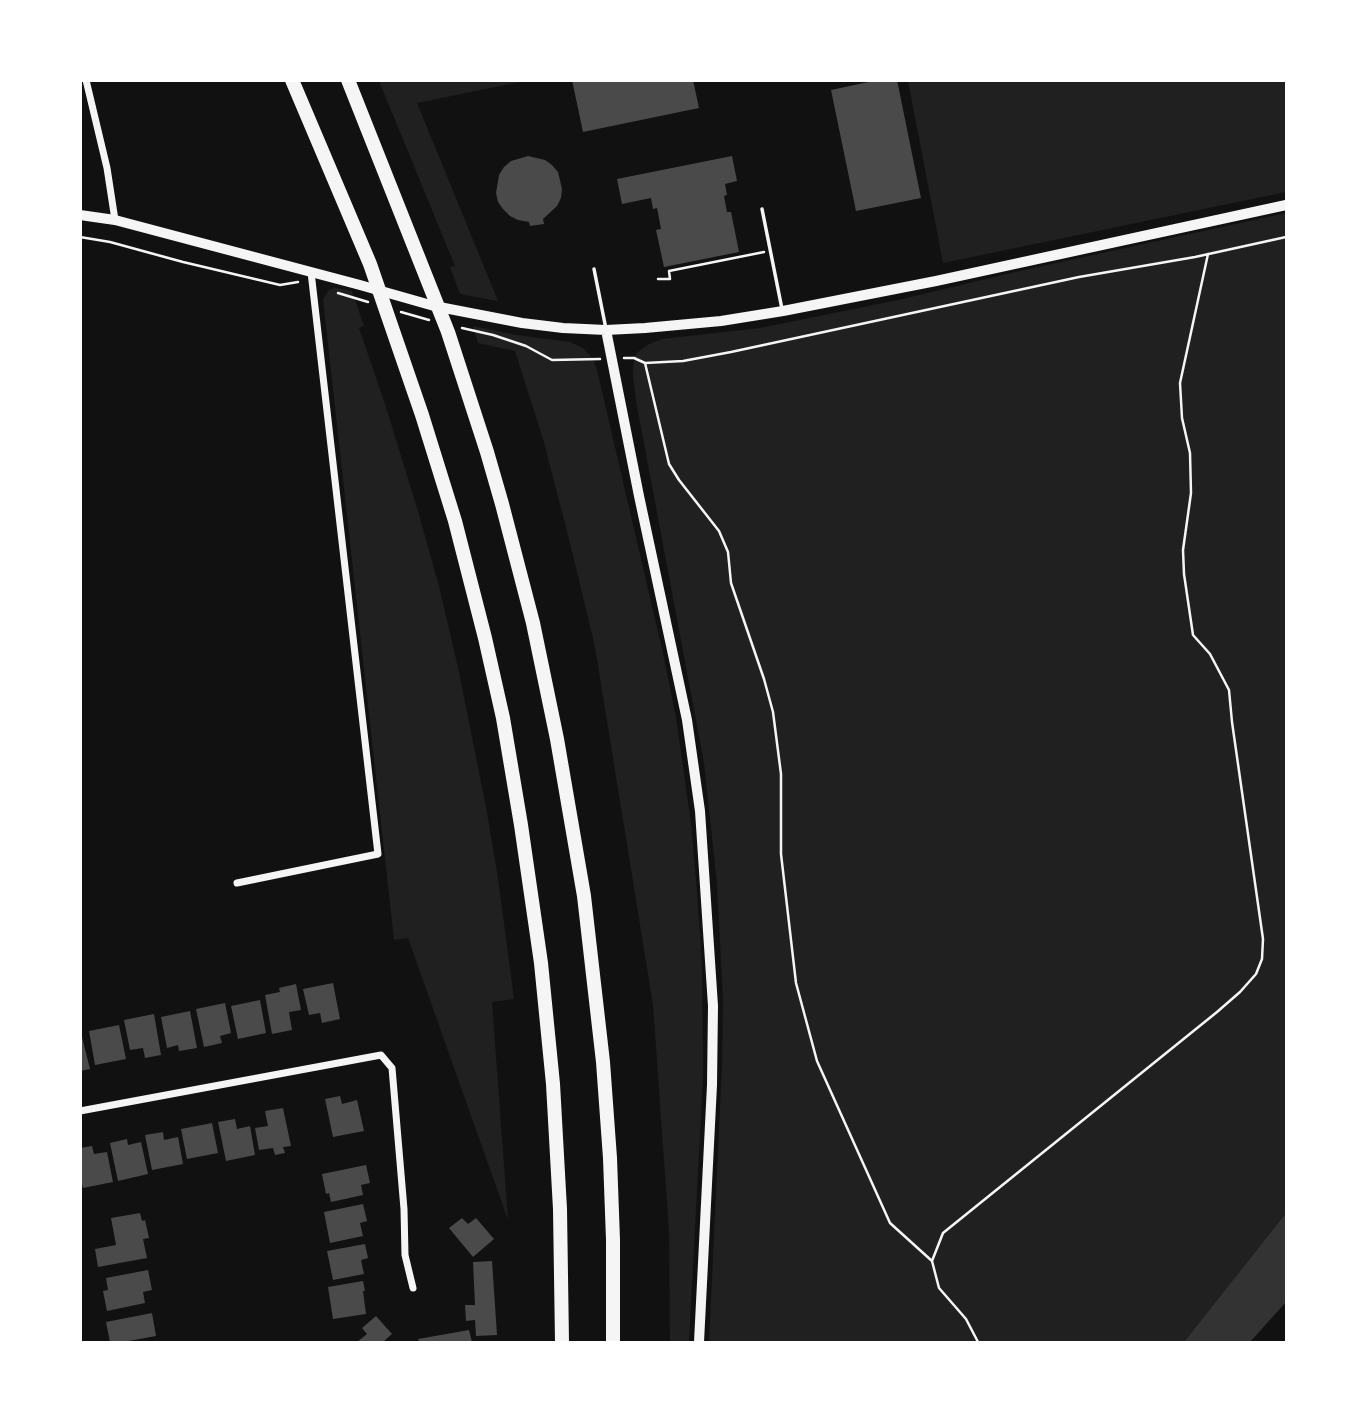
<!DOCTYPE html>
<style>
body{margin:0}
#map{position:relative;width:1367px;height:1423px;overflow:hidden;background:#111;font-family:"IBM Plex Sans",sans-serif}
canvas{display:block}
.frame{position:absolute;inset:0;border:82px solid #fff;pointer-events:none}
</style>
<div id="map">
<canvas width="1367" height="1423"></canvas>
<div class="frame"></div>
</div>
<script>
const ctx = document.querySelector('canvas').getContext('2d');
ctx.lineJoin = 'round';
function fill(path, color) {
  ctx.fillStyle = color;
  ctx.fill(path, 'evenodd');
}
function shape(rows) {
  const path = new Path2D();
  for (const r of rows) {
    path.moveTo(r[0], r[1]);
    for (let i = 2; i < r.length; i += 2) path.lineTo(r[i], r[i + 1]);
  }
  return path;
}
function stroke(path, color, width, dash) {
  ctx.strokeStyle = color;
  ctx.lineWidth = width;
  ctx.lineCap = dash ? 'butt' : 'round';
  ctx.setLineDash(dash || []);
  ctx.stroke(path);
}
fill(shape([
 [379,81,525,81,417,103,498,301,460,294,450,267,455,266],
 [908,81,1286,81,1286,192,943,263],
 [1286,213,1286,1213,1184,1342,709,1342,722,1064,723,1000,717,884,704,763,636,401,633,376,634,358,637,353,647,345,662,339,760,328,898,300,1015,272],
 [335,288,352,291,364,326,359,328,386,407,418,511,440,590,459,672,486,807,498,878,514,999,492,1002,508,1220,408,938,394,940,323,299,329,290],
 [473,326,516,335,570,342,583,348,593,359,597,370,662,649,676,717,691,823,697,891,702,965,703,1078,689,1342,670,1342,669,1231,653,1005,595,647,570,543,543,439,515,351,478,343]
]), '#202020');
fill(shape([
 [1286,1213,1286,1302,1250,1342,1184,1342]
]), '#333');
fill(shape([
 [572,80,693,80,699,108,583,132],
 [878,80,897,80,921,198,856,211,831,90],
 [528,156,545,160,552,165,558,172,562,189,561,198,557,206,543,219,544,224,530,226,529,222,518,220,510,216,503,209,498,202,496,193,499,175,504,167,511,161],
 [732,156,737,181,725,184,727,195,724,196,727,212,731,212,739,252,664,267,656,230,661,229,657,208,653,209,651,198,622,204,617,179],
 [333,983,340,1019,322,1023,320,1013,309,1015,303,989],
 [296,984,301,1010,289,1012,292,1030,272,1034,265,995,280,992,279,988],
 [260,1000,266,1033,238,1039,231,1006],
 [225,1003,231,1033,220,1036,222,1043,204,1047,196,1009],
 [190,1011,197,1048,179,1051,178,1045,167,1048,161,1017],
 [154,1014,161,1055,145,1058,143,1048,130,1050,124,1020],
 [119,1025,126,1059,95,1065,89,1031],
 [80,1029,90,1069,80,1071],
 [340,1096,342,1104,357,1100,364,1131,333,1137,325,1099],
 [283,1108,291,1146,283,1147,285,1153,275,1155,273,1148,259,1150,255,1128,268,1126,265,1111],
 [235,1119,237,1129,250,1126,255,1155,226,1161,218,1122],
 [212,1123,218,1153,187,1159,181,1129],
 [163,1132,164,1140,178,1137,183,1164,152,1170,145,1135],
 [127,1139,128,1145,141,1142,148,1174,118,1181,110,1143],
 [92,1146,94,1154,107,1152,113,1182,83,1188,80,1177,80,1148],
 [366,1165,370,1183,361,1185,363,1195,331,1202,329,1193,326,1194,322,1174],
 [363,1204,367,1221,360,1223,363,1236,330,1243,324,1212],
 [140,1213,142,1221,145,1220,149,1238,143,1239,147,1258,98,1267,95,1249,116,1245,111,1218],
 [462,1218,468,1224,476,1218,494,1239,473,1257,449,1228],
 [365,1244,368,1258,361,1260,364,1274,333,1280,327,1251],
 [492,1261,497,1335,476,1336,475,1320,466,1321,465,1305,475,1305,473,1262],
 [148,1270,152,1290,143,1292,145,1303,107,1311,103,1291,108,1290,106,1278],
 [363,1281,365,1291,363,1291,366,1314,333,1319,328,1287],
 [152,1313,156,1336,123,1342,110,1342,106,1322],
 [376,1316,392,1334,383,1342,357,1342,367,1334,362,1328],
 [469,1330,472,1342,419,1342,418,1339]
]), '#4a4a4a');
stroke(shape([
 [80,237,110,242,183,262,280,285,298,282],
 [658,279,670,279,669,271,764,252],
 [338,293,368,302],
 [401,312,429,320],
 [462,328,493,335,526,346,552,360,600,359],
 [624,358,634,358,645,363,683,361,731,352,1079,277,1195,257,1286,237],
 [645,363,669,464,679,480,719,531,728,552,731,583,764,679,773,712,781,774,781,854,796,983,817,1061,890,1223,932,1261],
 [978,1342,966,1319,939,1288,932,1261,943,1233,1217,1012,1240,992,1256,974,1262,959,1263,939,1232,722,1229,690,1210,654,1193,635,1184,574,1183,550,1191,493,1190,453,1182,418,1180,383,1208,254]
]), '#f5f5f5', 2.5);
stroke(shape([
 [762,209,782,309],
 [594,269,606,329]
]), '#f5f5f5', 3.5);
stroke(shape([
 [86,80,107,168,115,220],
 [237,883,378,854,311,272],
 [80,1111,381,1055,392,1068,404,1209,405,1255,413,1288]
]), '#f5f5f5', 7);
stroke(shape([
 [80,215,115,220,360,285,434,306,522,323,563,328,606,330,645,328,721,321,783,311,936,281,1286,205],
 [606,330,639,496,687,720,700,811,713,1006,712,1085,699,1342]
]), '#f5f5f5', 10);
stroke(shape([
 [292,80,370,264,422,415,455,521,485,638,503,718,521,825,541,963,553,1084,560,1209,562,1342],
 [348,80,448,332,487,452,502,504,533,623,557,739,584,896,603,1062,610,1158,613,1240,613,1342]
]), '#f5f5f5', 14);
</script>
